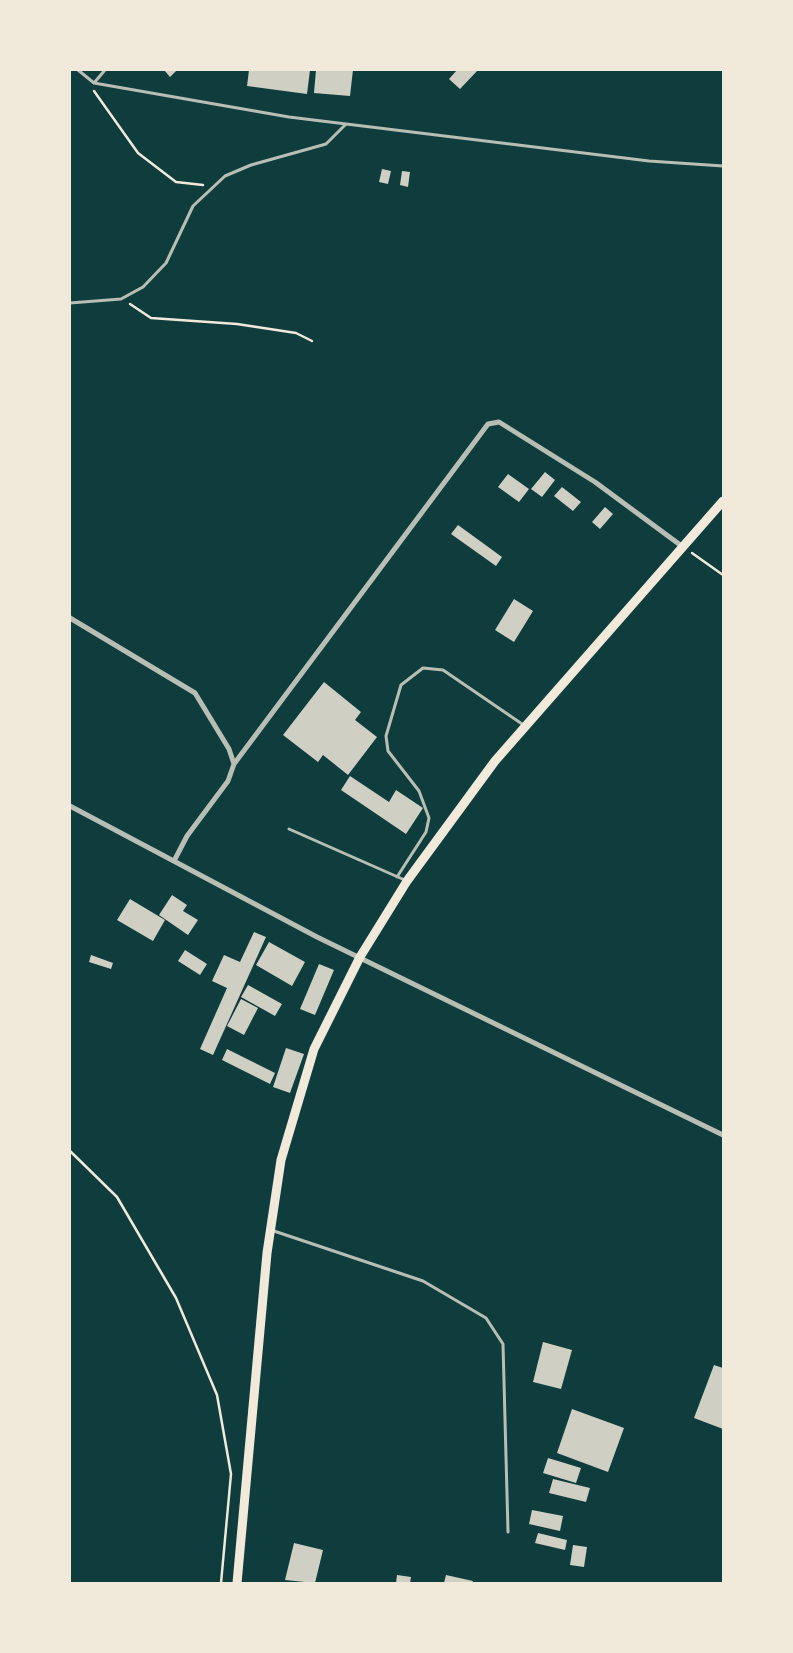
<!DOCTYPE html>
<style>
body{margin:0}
#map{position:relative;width:793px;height:1653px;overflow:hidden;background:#0f3d3e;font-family:"Roboto Condensed",sans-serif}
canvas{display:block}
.frame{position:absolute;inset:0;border:71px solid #f1e9da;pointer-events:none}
</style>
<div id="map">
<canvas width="793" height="1653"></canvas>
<div class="frame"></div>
</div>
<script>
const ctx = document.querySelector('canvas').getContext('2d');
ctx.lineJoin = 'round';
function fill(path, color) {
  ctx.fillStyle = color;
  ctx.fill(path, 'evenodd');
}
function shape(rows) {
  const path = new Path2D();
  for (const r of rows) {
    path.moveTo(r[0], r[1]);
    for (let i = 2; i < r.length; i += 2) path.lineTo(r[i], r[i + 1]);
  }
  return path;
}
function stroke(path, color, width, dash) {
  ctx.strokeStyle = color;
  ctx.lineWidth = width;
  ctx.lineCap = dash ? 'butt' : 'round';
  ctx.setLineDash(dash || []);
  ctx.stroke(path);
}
fill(shape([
 [164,70,177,70,170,77],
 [249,70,310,70,307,94,247,86],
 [316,70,353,70,350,96,314,93],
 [457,70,478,70,460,89,449,79],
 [382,169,391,171,388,184,379,182],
 [402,171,410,172,408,187,400,185],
 [545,472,555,480,542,497,531,489],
 [508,474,529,489,519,502,498,487],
 [562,487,581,502,573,511,554,496],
 [605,507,613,514,600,529,592,522],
 [458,525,502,557,496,566,451,534],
 [514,599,533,611,514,642,495,630],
 [324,682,361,712,355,720,377,737,348,775,323,755,318,762,283,735],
 [350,776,389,802,396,790,423,808,406,834,341,790],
 [172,895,187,905,183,911,198,920,188,935,159,915],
 [130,899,165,920,153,941,117,920],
 [254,932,266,937,213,1055,200,1049,227,988,212,981,224,955,240,962],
 [269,942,305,962,292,986,256,965],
 [185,950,207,964,200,975,178,961],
 [91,955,113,963,111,969,89,962],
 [319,964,334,970,315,1015,300,1009],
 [248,985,282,1004,275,1016,241,997],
 [241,999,258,1008,244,1035,227,1026],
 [286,1048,304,1054,290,1093,273,1087],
 [227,1049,275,1073,270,1084,222,1060],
 [543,1342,572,1350,561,1389,533,1382],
 [714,1365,723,1368,723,1429,694,1418],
 [572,1409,624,1428,608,1472,557,1453],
 [548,1458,581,1468,576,1483,543,1473],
 [553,1479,590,1488,586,1502,549,1493],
 [532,1510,563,1516,560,1531,529,1524],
 [538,1533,567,1540,565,1550,535,1543],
 [294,1543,323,1550,315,1583,285,1580],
 [573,1545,587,1547,584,1567,570,1565],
 [397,1575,411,1577,410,1583,396,1583],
 [446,1575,473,1581,472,1583,444,1583]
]), '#cfcfc3');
stroke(shape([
 [94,91,138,153,176,182,203,185],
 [130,304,151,318,237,324,296,333,312,341],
 [692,553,723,575],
 [70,1151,117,1197,176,1298,217,1395,231,1474,221,1583]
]), '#f1e9da', 2.5);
stroke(shape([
 [78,70,94,83],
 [105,70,94,83,289,117,649,161,723,166],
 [70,303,121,299,143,287,166,263,193,206,225,176,251,165,326,144,346,124],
 [289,829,407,881],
 [397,877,426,832,429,818,419,791,388,751,386,736,401,685,423,668,443,670,525,726],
 [271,1230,423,1281,486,1318,503,1344,508,1532]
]), '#b8beb3', 3);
stroke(shape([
 [70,618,195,693,229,749,234,764,228,781,187,836,174,861],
 [234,764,488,424,499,422,595,482,683,547],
 [70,806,317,937,723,1135]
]), '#b8beb3', 5);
stroke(shape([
 [237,1583,267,1253,281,1160,314,1049,360,957,407,881,495,761,723,501]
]), '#f1e9da', 9);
</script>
